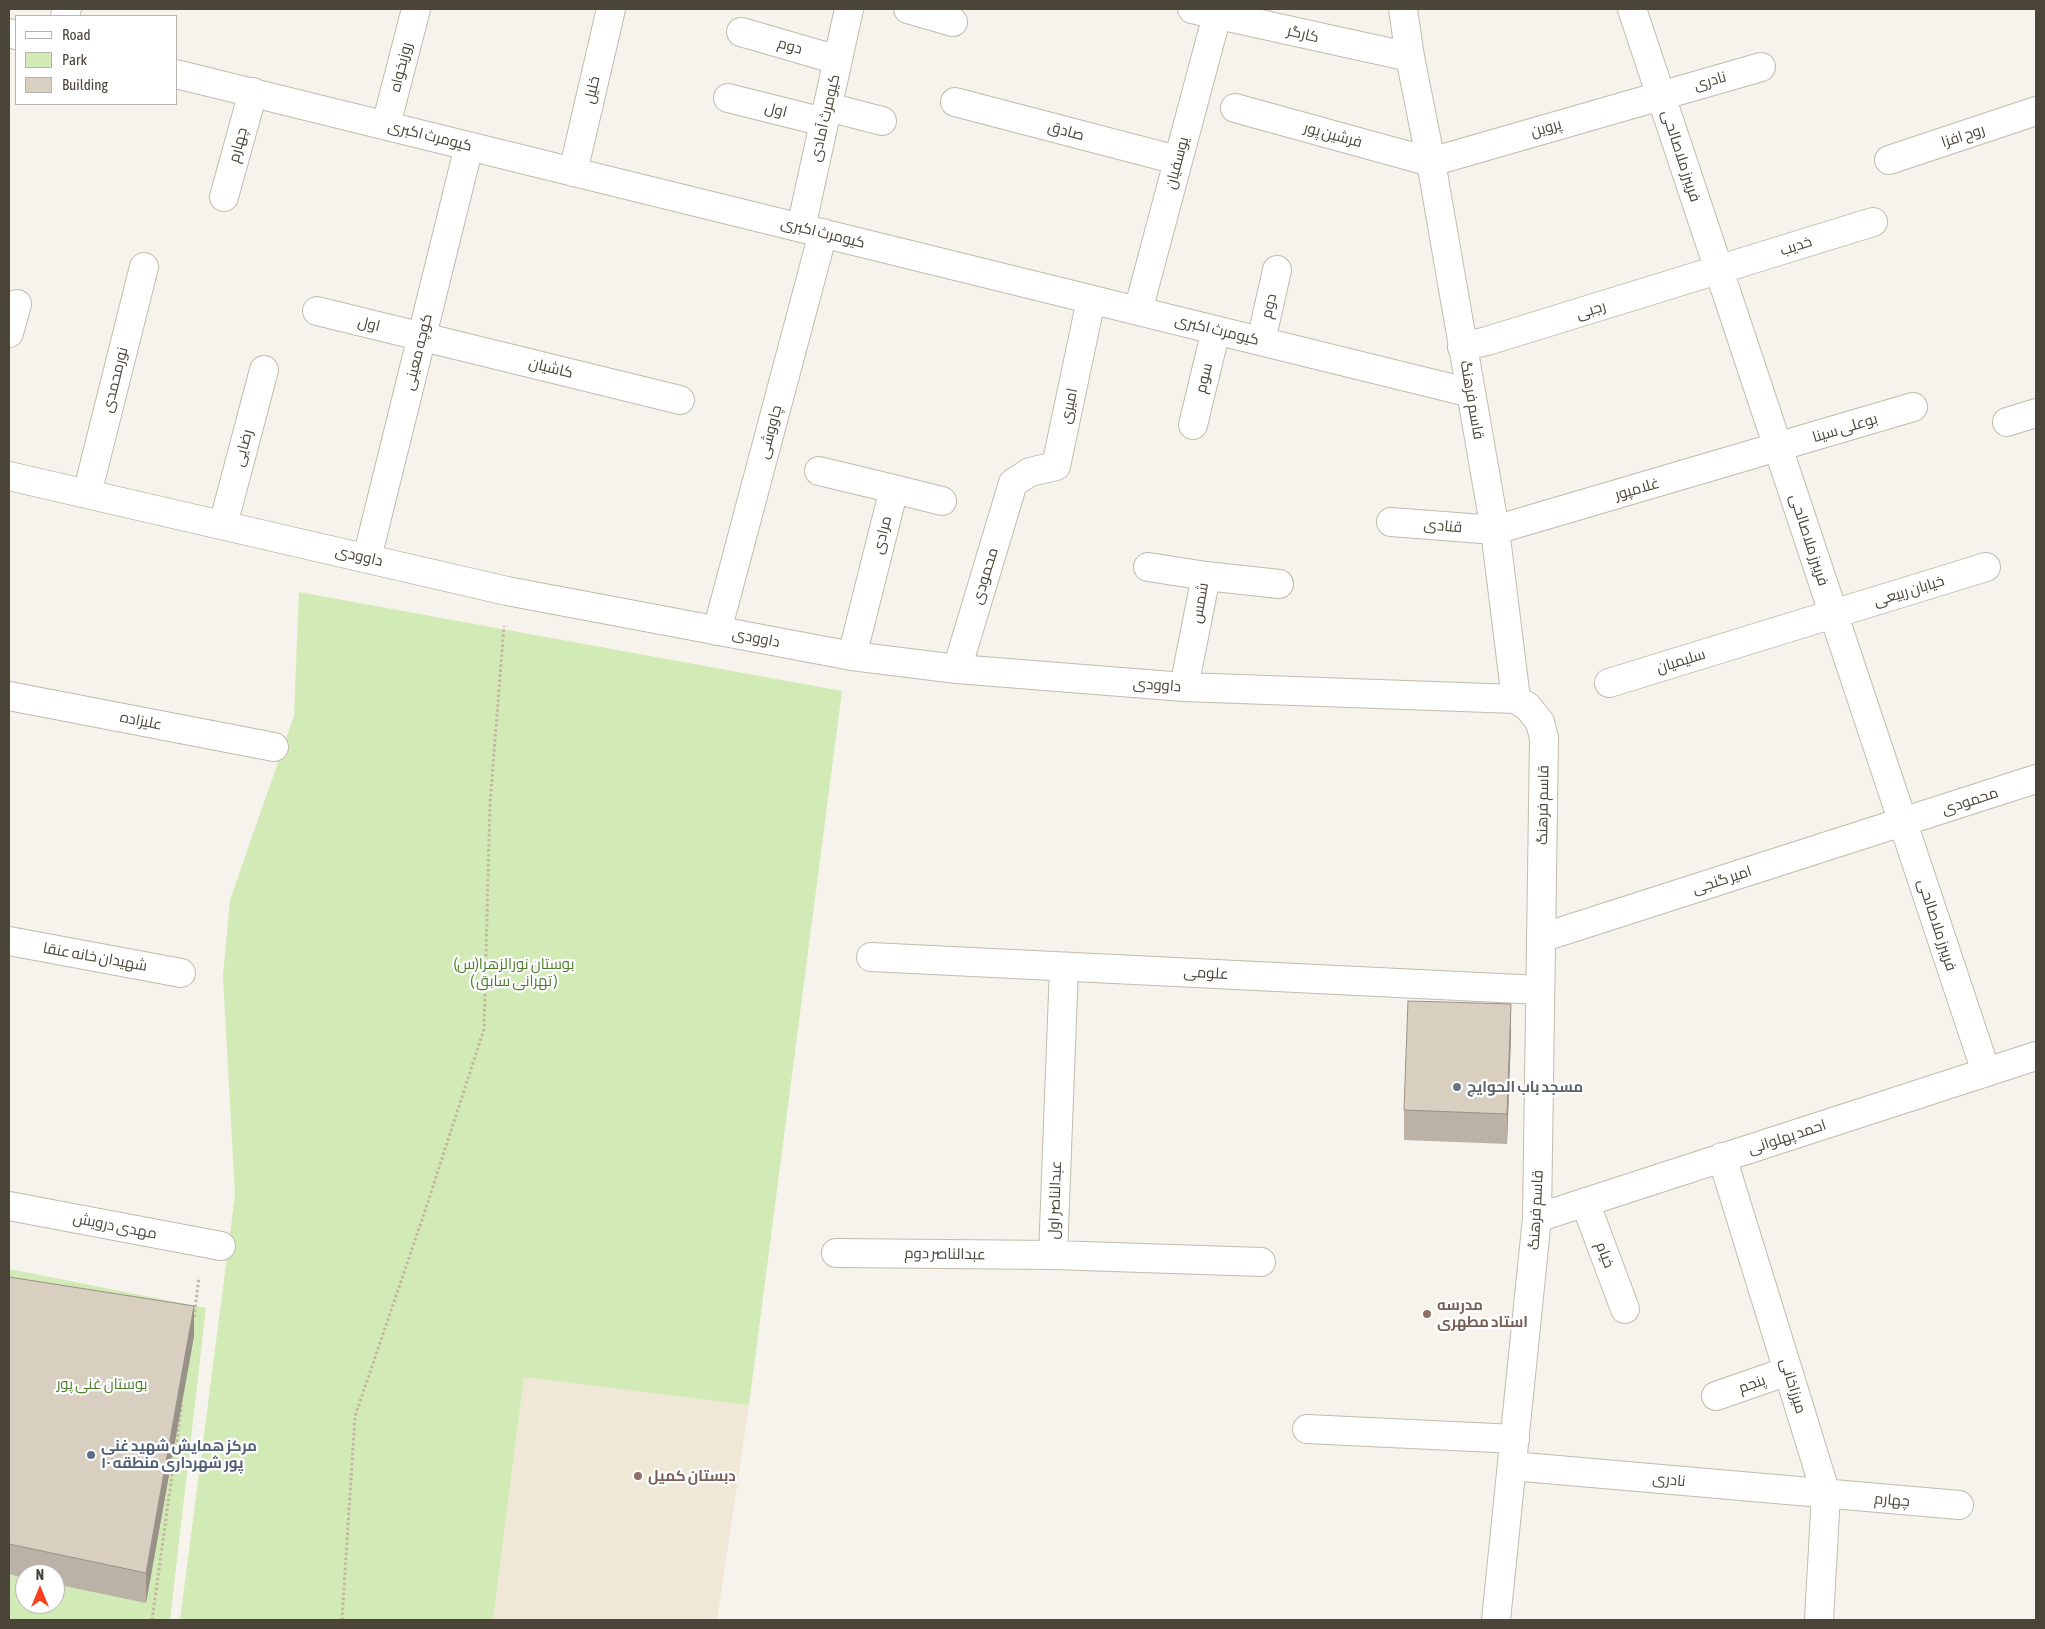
<!DOCTYPE html>
<meta charset="utf-8">
<style>
body{margin:0}
#map{position:relative;width:2045px;height:1629px;overflow:hidden;background:#f6f3ec;font-family:"Asap Condensed",sans-serif}
canvas{display:block}
.frame{position:absolute;inset:0;border:10px solid #4b4439;pointer-events:none}
.legend{position:absolute;left:15px;top:15px;width:162px;height:90px;box-sizing:border-box;background:#fff;border:1px solid #b7b4b0;margin:0;padding:6px 9px;list-style:none;font-size:15px;color:#4b4439}
.legend li{display:flex;align-items:center;gap:10px;height:25px}
.legend b{width:25px;border:1px solid #b7b4b0}
.north{position:absolute;left:15px;top:1564px;width:50px;height:50px;box-sizing:border-box;background:#fff;border:1px solid #b7b4b0;border-radius:50%;rotate:0deg;font-size:14px;font-weight:700;line-height:20px;text-align:center;color:#4b4439}
.north::after{content:'';display:block;margin:auto;width:18px;height:22px;background:#fc3f1d;clip-path:polygon(50% 0,100% 100%,50% 72%,0 100%)}
</style>
<div id="map">
<canvas width="2045" height="1629"></canvas>
<div class="frame"></div>
<ul class="legend">
<li><b style="height:6px;background:#fff"></b>Road</li>
<li><b style="height:14px;background:#d2eab5"></b>Park</li>
<li><b style="height:14px;background:#d8cfc1"></b>Building</li>
</ul>
<div class="north">N</div>
</div>
<script>
const ctx = document.querySelector('canvas').getContext('2d');
ctx.lineJoin = 'round';
function fill(path, color) {
  ctx.fillStyle = color;
  ctx.fill(path, 'evenodd');
}
function shape(rows) {
  const path = new Path2D();
  for (const r of rows) {
    path.moveTo(r[0], r[1]);
    for (let i = 2; i < r.length; i += 2) path.lineTo(r[i], r[i + 1]);
  }
  return path;
}
function stroke(path, color, width, dash) {
  ctx.strokeStyle = color;
  ctx.lineWidth = width;
  ctx.lineCap = dash ? 'butt' : 'round';
  ctx.setLineDash(dash || []);
  ctx.stroke(path);
}
function write(font, color, halo, rows, align = 'center') {
  ctx.font = font + ' "Asap Condensed",Cairo,sans-serif';
  ctx.lineWidth = 4.5;
  ctx.setLineDash([]);
  ctx.textBaseline = 'middle';
  ctx.strokeStyle = halo;
  ctx.fillStyle = color;
  for (const [text, x, y, turn = 0] of rows) {
    ctx.save();
    ctx.translate(x, y);
    ctx.rotate((+turn || 0) * Math.PI / 180);
    ctx.textAlign = isNaN(turn) ? turn : align;
    if (halo) ctx.strokeText(text, 0, 0);
    ctx.fillText(text, 0, 0);
    ctx.restore();
  }
}
fill(shape([
 [524,1377,749,1405,717,1620,493,1620]
]), '#efe8d6');
fill(shape([
 [299,592,842,691,749,1405,524,1377,493,1620,180,1620,235,1195,223,976,230,900,294,716],
 [9,1269,206,1308,170,1620,9,1620],
 [25,1574,55,1574,55,1604,25,1604]
]), '#d2eab5');
const minor = shape([
 [908,9,953,22],
 [1192,9,1410,57],
 [1403,9,1410,57,1431,162,1495,530,1516,699,1528,707,1540,722,1544,738,1537,1218,1496,1620],
 [1632,9,1986,1072],
 [65,16,67,9],
 [741,32,838,60],
 [9,33,16,35],
 [176,74,1471,393],
 [728,98,824,122],
 [955,102,1177,160],
 [828,107,882,121],
 [1235,108,1431,162,1761,67],
 [386,125,416,9],
 [1889,160,2036,111],
 [573,172,611,9],
 [224,197,253,92],
 [801,228,849,9],
 [317,311,680,400],
 [1138,311,1217,15],
 [9,333,17,304],
 [1261,341,1277,270],
 [1462,347,1487,341,1873,222],
 [2007,422,2036,413],
 [1193,425,1216,330],
 [819,471,894,489,852,656],
 [9,476,507,591,852,656,957,669,1184,687,1516,699],
 [894,489,942,501],
 [87,494,144,267],
 [1391,522,1495,530,1913,407],
 [223,525,264,370],
 [367,558,469,146],
 [1148,567,1206,576,1184,687],
 [1206,576,1279,584],
 [717,631,823,233],
 [957,669,1013,483,1030,472,1056,466,1091,300],
 [1609,683,1986,567],
 [9,696,274,747],
 [1541,938,2036,779],
 [9,941,181,973],
 [871,957,1540,990],
 [1722,1157,1826,1494,1819,1620],
 [1585,1202,1625,1309],
 [9,1206,221,1246],
 [1537,1218,2036,1056],
 [836,1253,1053,1255,1261,1262],
 [1053,1255,1064,967],
 [1716,1396,1788,1371],
 [1307,1429,1515,1439],
 [1512,1466,1959,1505]
]);
stroke(minor, '#c2bbae', 30);
stroke(shape([
 [194,1317,199,1277],
 [152,1620,182,1403],
 [342,1620,355,1416,425,1211,484,1029,490,803,504,626]
]), '#c4b79f', 3, [2.5, 2.5]);
stroke(minor, '#fff', 28);
fill(shape([
 [1511,1035,1507,1144,1404,1140,1404,1110],
 [9,1277,194,1336,146,1603,55,1584,55,1574,25,1574,25,1578,9,1574]
]), '#bab2a6');
fill(shape([
 [1511,1004,1511,1035,1507,1144,1507,1114],
 [194,1306,194,1336,146,1603,146,1573]
]), '#979187');
const building = shape([
 [1408,1001,1511,1004,1507,1114,1404,1110,1408,1001],
 [9,1277,194,1306,146,1573,9,1544,9,1277]
]);
fill(building, '#d8cfc1');
stroke(building, '#979187', 1);
for (const [x, y, r, color] of [
 [1457,1087,5,"#6b7280"],
 [1427,1314,5,"#8d6e63"],
 [91,1455,5,"#5c6f8a"],
 [638,1476,5,"#8d6e63"]
]) {
  const dot = new Path2D();
  dot.arc(x, y, r, 0, 2 * Math.PI);
  ctx.fillStyle = color;
  ctx.fill(dot);
  stroke(dot, '#fff', 2);
}
write('15px', '#4b4439', '#fff', [
 ["کارگر",1303,34,13],
 ["دوم",790,46,16],
 ["روزیخواه",401,67,-76],
 ["نادری",1710,81,-16],
 ["خلیل",592,90,-77],
 ["اول",776,110,14],
 ["کیومرث آمادی",825,118,-77],
 ["پروین",1546,128,-16],
 ["صادق",1066,131,15],
 ["فرشین پور",1333,135,15],
 ["کیومرث اکبری",430,136,14],
 ["روح افزا",1963,136,-18],
 ["چهارم",238,145,-75],
 ["فریبرز ملاصالحی",1681,156,72],
 ["یوسفیان",1177,163,-75],
 ["کیومرث اکبری",823,233,14],
 ["خدیب",1796,246,-18],
 ["دوم",1269,306,-77],
 ["رجبی",1591,310,-17],
 ["اول",369,324,14],
 ["کیومرث اکبری",1217,330,14],
 ["کوچه معینی",418,352,-76],
 ["کاشیان",551,368,14],
 ["سوم",1204,378,-76],
 ["نورمحمدی",115,380,-76],
 ["قاسم فرهنگ",1472,400,80],
 ["امیری",1069,406,-78],
 ["بوعلی سینا",1845,428,-17],
 ["چاووشی",770,432,-75],
 ["رضایی",243,448,-75],
 ["غلامپور",1637,489,-16],
 ["قنادی",1443,526,5],
 ["مرادی",882,535,-76],
 ["فریبرز ملاصالحی",1809,540,72],
 ["داوودی",359,556,13],
 ["محمودی",985,576,-73],
 ["خیابان ربیعی",1909,591,-17],
 ["شمس",1200,603,-80],
 ["داوودی",756,638,11],
 ["سلیمیان",1681,661,-17],
 ["داوودی",1157,685,4],
 ["علیزاده",141,721,11],
 ["محمودی",1970,801,-18],
 ["قاسم فرهنگ",1543,805,-89],
 ["امیر گنجی",1722,880,-18],
 ["فریبرز ملاصالحی",1937,925,72],
 ["شهیدان خانه‌ عنقا",95,957,10],
 ["علومی",1206,973,3],
 ["احمد پهلوانی",1787,1137,-18],
 ["عبدالناصر اول",1055,1200,-88],
 ["قاسم فرهنگ",1536,1210,-87],
 ["مهدی درویش",115,1226,11],
 ["عبدالناصر دوم",945,1254,1],
 ["خیام",1605,1255,69],
 ["پنجم",1752,1384,-20],
 ["میرزاخانی",1793,1386,73],
 ["نادری",1669,1480,5],
 ["چهارم",1892,1500,5]
]);
write('15px', '#4a7f2a', '#fff', [
 ["بوستان نورالزهرا(س)",514,964],
 ["( تهرانی سابق )",514,981],
 ["بوستان غنی پور",102,1384]
]);
write('bold 15px', '#5b616d', '#fff', [
 ["مسجد باب الحوایج",1467,1087]
], 'left');
write('bold 15px', '#785e54', '#fff', [
 ["مدرسه",1437,1305],
 ["استاد مطهری",1437,1322],
 ["دبستان کمیل",648,1476]
], 'left');
write('bold 15px', '#4e5e75', '#fff', [
 ["مرکز همایش شهید غنی",101,1446],
 ["پور شهرداری منطقه ۱۰",101,1463]
], 'left');
</script>
